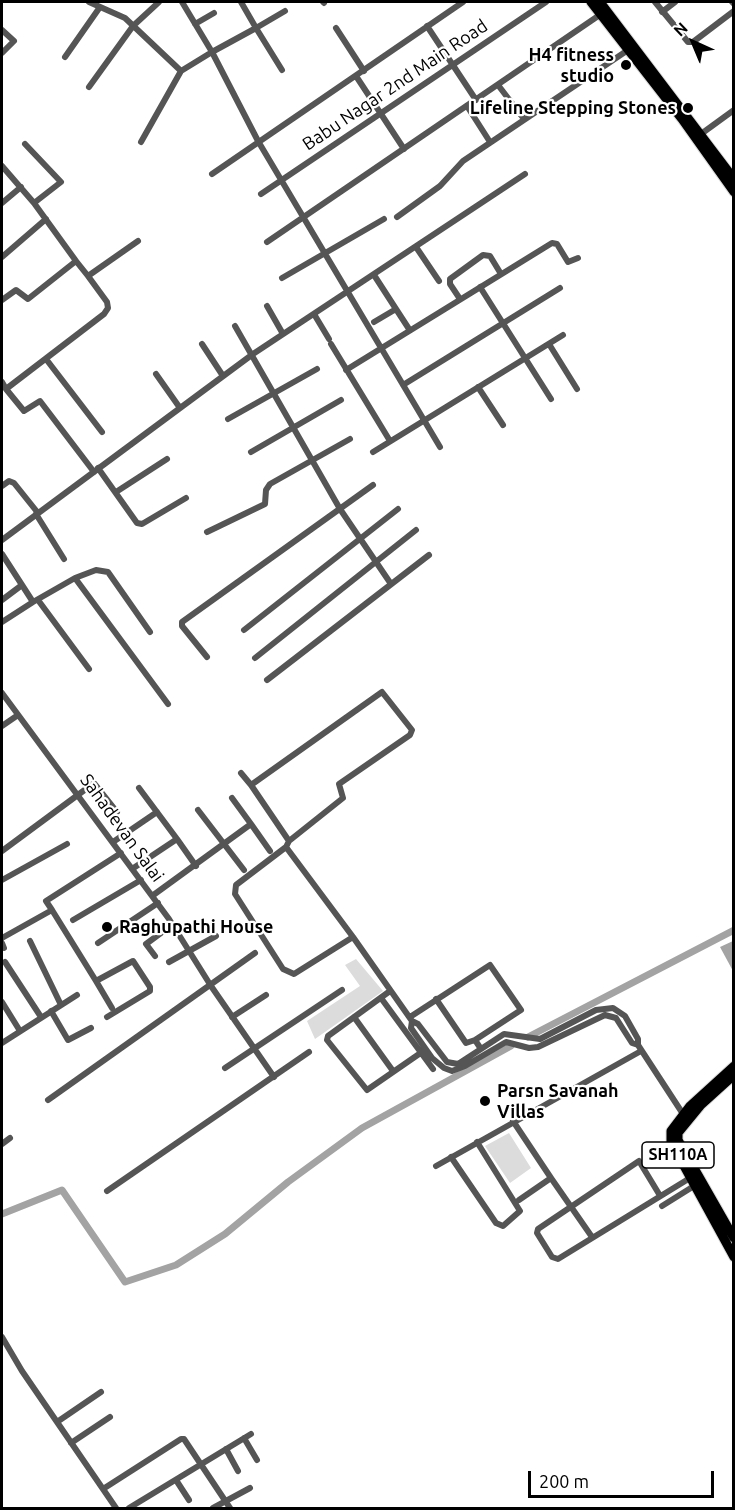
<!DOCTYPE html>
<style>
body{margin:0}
#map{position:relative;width:735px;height:1510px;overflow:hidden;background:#fff;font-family:Ubuntu,sans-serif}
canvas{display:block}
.frame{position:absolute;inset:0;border:3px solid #000;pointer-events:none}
.north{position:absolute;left:663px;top:12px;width:60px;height:60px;-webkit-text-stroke:4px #fff;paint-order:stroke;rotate:316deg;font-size:16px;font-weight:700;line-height:24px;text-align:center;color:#000}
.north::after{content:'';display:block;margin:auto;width:21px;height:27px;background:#000;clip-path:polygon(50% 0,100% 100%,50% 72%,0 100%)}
.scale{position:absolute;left:528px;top:1471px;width:186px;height:27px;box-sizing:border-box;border:3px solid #000;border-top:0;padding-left:8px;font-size:18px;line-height:21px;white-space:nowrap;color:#000;-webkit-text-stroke:4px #fff;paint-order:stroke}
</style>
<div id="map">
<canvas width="735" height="1510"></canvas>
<div class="frame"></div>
<div class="north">N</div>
<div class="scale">200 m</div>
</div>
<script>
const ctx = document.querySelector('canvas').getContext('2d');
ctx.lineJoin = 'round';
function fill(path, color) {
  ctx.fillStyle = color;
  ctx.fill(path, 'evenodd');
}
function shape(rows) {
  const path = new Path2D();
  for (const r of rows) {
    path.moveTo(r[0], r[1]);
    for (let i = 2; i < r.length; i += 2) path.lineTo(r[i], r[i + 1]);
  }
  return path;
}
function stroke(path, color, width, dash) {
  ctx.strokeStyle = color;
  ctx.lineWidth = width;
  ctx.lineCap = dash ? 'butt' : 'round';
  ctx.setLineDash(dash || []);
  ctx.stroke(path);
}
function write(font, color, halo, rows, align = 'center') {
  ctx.font = font + ' Ubuntu,sans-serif';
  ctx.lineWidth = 4.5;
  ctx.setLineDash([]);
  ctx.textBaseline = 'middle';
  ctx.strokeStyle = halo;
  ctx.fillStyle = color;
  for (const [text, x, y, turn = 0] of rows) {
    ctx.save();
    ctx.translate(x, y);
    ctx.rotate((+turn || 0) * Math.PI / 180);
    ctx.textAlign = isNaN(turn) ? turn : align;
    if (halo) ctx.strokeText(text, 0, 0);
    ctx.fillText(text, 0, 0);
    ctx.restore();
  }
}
fill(shape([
 [356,959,383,991,315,1039,307,1021,360,986,345,965],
 [509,1133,531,1168,510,1183,485,1146]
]), '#dcdcdc');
fill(shape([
 [733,941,733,971,720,947]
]), '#a3a3a3');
stroke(shape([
 [528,1037,734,930],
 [2,1214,62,1190,125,1282,176,1265,225,1234,288,1182,362,1128,511,1046]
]), '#a3a3a3', 7);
const primary = shape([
 [591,2,682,119,734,192],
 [600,2,734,179],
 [734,1066,690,1106,671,1131,671,1142,734,1257],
 [734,1075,701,1105,678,1133,678,1140,734,1238]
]);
stroke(primary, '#dbdbdb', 11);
stroke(shape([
 [89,2,125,18,181,71,212,52,182,2],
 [241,2,256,28,212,52,258,141,440,447],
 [323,2,324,3],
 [655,2,688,42,693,42,734,11],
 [732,2,734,4],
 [662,12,675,2],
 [195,24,214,13],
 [427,26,476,100],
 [336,28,364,71],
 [2,30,14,41,2,53],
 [65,57,100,7],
 [282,70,256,28,285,11],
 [356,76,404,149],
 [498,85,524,119],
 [89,87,133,26,159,2],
 [467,106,490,142],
 [701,134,734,110],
 [141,142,181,71],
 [25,144,61,182,34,203],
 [2,166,34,203,76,261,28,299,16,290,2,300],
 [212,174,463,2],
 [261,194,546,2],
 [2,203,21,187],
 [397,217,440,186,463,161,628,50],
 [267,242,604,12],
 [416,247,439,281],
 [2,257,46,219],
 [76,261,88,276],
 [374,275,396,309],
 [282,278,384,219],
 [480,287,551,399],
 [460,299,450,284,450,279,483,255,490,256,501,274],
 [267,306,283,334],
 [314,314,329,339],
 [374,322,396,309,409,329],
 [235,326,340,509,391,584],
 [202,344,223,376],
 [331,344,390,441],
 [549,344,577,389],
 [46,359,102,432],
 [346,370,552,243,557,244,568,262,578,258],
 [156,374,180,408],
 [2,382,6,389,104,314,108,308,107,302,88,276,138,241],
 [403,385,560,288],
 [478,387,503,425],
 [6,389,24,411,40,401,94,472],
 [228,419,317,369],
 [251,452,341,400],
 [373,452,563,335],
 [98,468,137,523,142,524,186,498],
 [2,486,9,481,14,483,38,513],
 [116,492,167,459],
 [36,514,64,559],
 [207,532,265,504,266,490,270,484,350,439],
 [2,540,253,354,525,174],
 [2,554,33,602,2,622],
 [75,578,96,570,108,572,150,632],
 [2,600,22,585],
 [38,600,89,669],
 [33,602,75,578,168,704],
 [244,630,398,509],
 [207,657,182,626,182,622,373,485],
 [255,658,416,530],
 [267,680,429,555],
 [2,693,169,919,211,986,274,1077],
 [2,726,18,715],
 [241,773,251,785],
 [139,788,177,839],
 [198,810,244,870],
 [251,824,270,851],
 [113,842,157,812],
 [286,847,353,937,294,974,283,969,235,894,236,885,286,847,289,841,251,785,382,692,412,730,410,735,339,784,343,798,289,841],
 [2,851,94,783,117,812],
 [132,869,177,839,196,866],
 [2,880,67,844],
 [152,896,251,824,232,798],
 [52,910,46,901,121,853],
 [73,920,141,880],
 [353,937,412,1021,418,1024,447,1062,458,1064,504,1034,540,1039,596,1010,613,1008,625,1016,638,1039,638,1045,683,1114],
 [2,938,52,910,96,981,133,961,150,987,150,991,107,1017],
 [30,941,61,1005],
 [2,943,4,948],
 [98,943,158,903],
 [155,956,146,944,173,924],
 [5,962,41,1017],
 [169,962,216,936],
 [96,981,112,1008],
 [390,991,328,1036,327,1040,367,1090,422,1052],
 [381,998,433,1069],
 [436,999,466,1043,475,1040],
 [2,1002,20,1031],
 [51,1011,68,1040,91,1028],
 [232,1017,266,995],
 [354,1017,393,1071],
 [410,1017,490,965,521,1010,475,1040,481,1049],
 [412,1021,411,1028,432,1058,444,1068,452,1071,465,1066,506,1042,529,1048,538,1047,605,1015,616,1018,632,1043,638,1045],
 [2,1043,77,995],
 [225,1068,342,990],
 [48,1100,255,953],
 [513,1121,551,1178,519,1200],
 [2,1144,10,1138],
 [451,1157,496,1223,503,1226,520,1211,477,1142],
 [436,1166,641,1051],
 [551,1178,592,1237],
 [107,1191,309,1052],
 [659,1194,639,1161,538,1229,537,1233,552,1257,558,1259,690,1178],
 [662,1206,694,1186],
 [2,1337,22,1371,116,1508],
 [57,1422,101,1392],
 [244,1438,257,1460],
 [71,1443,110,1417],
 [226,1449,238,1471],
 [176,1480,189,1500],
 [103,1489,181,1439,184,1439,230,1508],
 [129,1508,251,1434],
 [213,1508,250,1488]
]), '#555', 6);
stroke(primary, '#000', 9);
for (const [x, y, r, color] of [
 [626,65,6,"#000"],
 [688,108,6,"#000"],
 [107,927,6,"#000"],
 [485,1101,6,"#000"]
]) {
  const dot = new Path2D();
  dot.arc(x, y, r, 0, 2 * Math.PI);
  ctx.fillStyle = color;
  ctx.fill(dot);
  stroke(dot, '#fff', 2);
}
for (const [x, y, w] of [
 [678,1155,72]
]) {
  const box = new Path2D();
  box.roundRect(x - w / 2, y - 13, w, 26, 4.5);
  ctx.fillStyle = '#fff';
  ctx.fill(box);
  stroke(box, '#000', 1.5);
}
write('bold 16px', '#000', null, [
 ["SH110A",678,1155]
]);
write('bold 18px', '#000', '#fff', [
 ["H4 fitness",614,55],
 ["studio",614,76],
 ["Lifeline Stepping Stones",676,108],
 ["Raghupathi House",119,927,"left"],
 ["Parsn Savanah",497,1091,"left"],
 ["Villas",497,1112,"left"]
], 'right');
write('18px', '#000', '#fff', [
 ["Babu Nagar 2nd Main Road",395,85,-34],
 ["Sahadevan Salai",122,828,54]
]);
</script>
